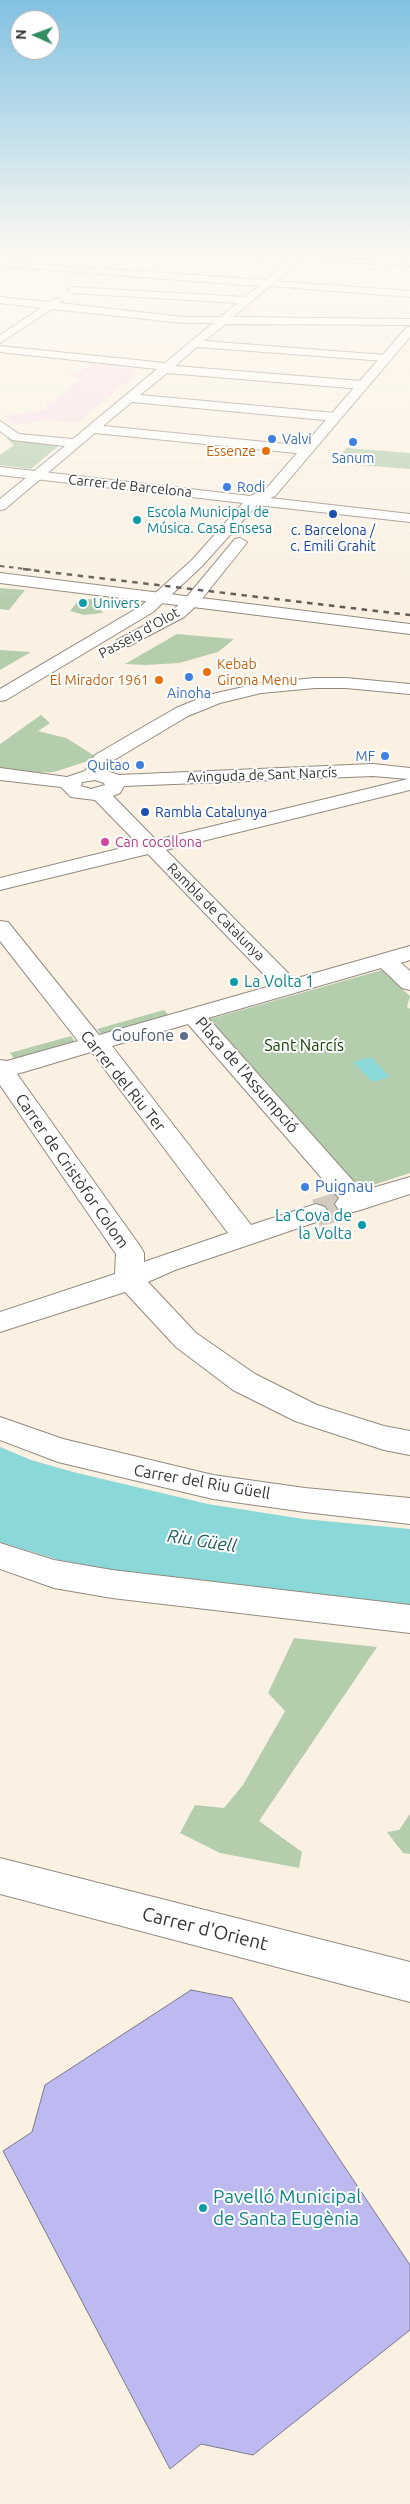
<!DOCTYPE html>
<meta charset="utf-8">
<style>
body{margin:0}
#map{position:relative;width:410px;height:2504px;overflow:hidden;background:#faf1e3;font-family:Ubuntu,sans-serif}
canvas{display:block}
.north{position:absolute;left:10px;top:10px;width:50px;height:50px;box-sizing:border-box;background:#fff;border:1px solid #afadab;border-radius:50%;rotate:272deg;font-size:14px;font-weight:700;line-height:20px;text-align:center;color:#37332e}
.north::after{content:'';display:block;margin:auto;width:18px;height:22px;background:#318c62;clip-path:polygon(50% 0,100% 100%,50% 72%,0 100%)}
</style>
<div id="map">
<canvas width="410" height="2504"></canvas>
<div class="north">N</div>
</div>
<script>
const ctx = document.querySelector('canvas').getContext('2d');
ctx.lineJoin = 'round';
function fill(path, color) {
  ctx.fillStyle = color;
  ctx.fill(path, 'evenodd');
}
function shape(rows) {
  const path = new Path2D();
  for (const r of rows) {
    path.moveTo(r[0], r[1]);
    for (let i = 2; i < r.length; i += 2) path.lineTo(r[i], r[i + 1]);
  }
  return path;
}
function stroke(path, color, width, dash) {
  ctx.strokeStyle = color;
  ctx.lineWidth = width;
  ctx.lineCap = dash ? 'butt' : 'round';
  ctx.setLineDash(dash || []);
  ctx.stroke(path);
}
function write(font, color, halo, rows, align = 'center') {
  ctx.font = font + ' Ubuntu,sans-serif';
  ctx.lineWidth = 4;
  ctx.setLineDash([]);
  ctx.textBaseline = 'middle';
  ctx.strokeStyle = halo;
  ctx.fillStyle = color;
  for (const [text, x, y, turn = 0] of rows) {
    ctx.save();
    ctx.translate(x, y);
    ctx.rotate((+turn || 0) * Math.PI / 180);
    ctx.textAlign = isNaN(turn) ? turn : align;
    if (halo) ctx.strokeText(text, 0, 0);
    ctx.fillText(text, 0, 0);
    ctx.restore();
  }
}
fill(shape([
 [93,364,130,367,138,373,77,423,47,420,17,425,4,416,47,410,48,402,51,403,83,378,69,376]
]), '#fae0e9');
fill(shape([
 [6,438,62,443,31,469,0,465,0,455,14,445],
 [347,448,410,453,410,469,333,463],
 [0,588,25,590,9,610,0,609],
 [91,599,103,613,84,615,70,611,78,601],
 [177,634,234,639,218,652,179,663,146,665,125,664],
 [0,650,31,652,0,670],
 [41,715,50,723,38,731,66,738,95,756,91,760,54,772,31,773,0,769,0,744],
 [382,970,410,996,407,1007,410,1009,410,1173,361,1189,210,1019],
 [164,1010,172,1019,105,1038,97,1029],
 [71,1036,78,1046,17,1063,10,1053],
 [294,1638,377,1647,259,1821,302,1852,299,1868,220,1853,180,1833,195,1805,224,1808,243,1785,285,1711,268,1693],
 [410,1814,410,1854,403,1853,387,1832,399,1830]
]), '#b4cdad');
fill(shape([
 [371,1057,390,1077,372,1082,353,1062],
 [0,1447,31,1460,73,1472,208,1504,303,1519,410,1529,410,1607,111,1570,59,1560,0,1542]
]), '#8ad8d8');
const building = shape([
 [191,1990,232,1998,410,2265,410,2330,253,2455,201,2444,170,2469,3,2151,32,2132,45,2085,191,1990]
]);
fill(building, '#bdb9f1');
stroke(building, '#7a7a88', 1);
stroke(shape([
 [316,1213,348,1204]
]), '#d3cbbf', 28, [28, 14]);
const minor = shape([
 [215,253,309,253,307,255,410,260,410,266,301,260,276,281,410,291,410,297,270,286,233,317,410,319,410,325,226,324,204,341,385,355,391,358,385,361,197,347,175,366,362,381,368,385,362,389,167,373,140,395,335,413,341,417,335,421,132,402,103,426,306,446,312,450,306,454,95,433,5,509,0,510,0,499,65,446,12,440,0,431,0,421,19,434,73,439,157,369,0,352,0,346,165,363,213,323,183,323,52,309,0,343,0,335,41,308,0,303,0,297,48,302,57,298,62,301,60,303,183,317,220,317,238,303,72,293,67,290,72,287,245,297,259,286,9,267,4,264,6,262,265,280,290,260,220,256,215,253],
 [0,573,410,624,410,634,0,583,0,573],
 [315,678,346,678,410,684,410,694,346,688,315,688,261,693,220,703,188,716,109,763,104,770,119,775,373,764,410,768,410,790,166,850,294,979,410,946,410,960,401,963,410,971,410,990,402,988,381,968,208,1018,362,1191,410,1177,410,1194,357,1211,348,1213,339,1210,335,1204,339,1198,188,1024,112,1046,251,1225,316,1204,325,1207,329,1213,325,1219,175,1270,148,1282,196,1333,255,1374,317,1405,384,1426,410,1431,410,1455,384,1450,295,1421,233,1390,176,1347,125,1292,0,1332,0,1312,115,1274,116,1254,0,1085,0,1060,7,1061,78,1041,0,941,0,921,8,922,99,1035,274,985,148,854,0,890,0,878,138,844,95,800,71,797,61,787,0,780,0,768,67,777,85,771,95,755,176,708,208,695,261,683,315,678],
 [373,776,408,779,156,840,113,796,120,793,124,786,373,776],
 [95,780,104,783,105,785,91,789,81,786,82,782,95,780],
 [91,1052,94,1055,228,1233,144,1262,144,1253,140,1246,17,1074,91,1052],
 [0,1417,63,1439,213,1475,305,1488,410,1498,410,1524,305,1512,213,1499,58,1462,0,1440,0,1417],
 [0,1543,54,1560,112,1570,410,1605,410,1633,112,1598,54,1588,0,1569,0,1543],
 [0,1858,410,1962,410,2002,0,1894,0,1858]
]);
const major = shape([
 [410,327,410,337,275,496,270,498,410,514,410,522,257,505,202,566,153,612,6,700,0,701,0,689,141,606,192,560,243,503,0,475,0,467,250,496,265,490,406,328,410,327],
 [240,538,247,542,245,545,197,605,184,617,129,646,117,646,115,643,117,640,172,611,185,599,235,539,240,538]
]);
stroke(minor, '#938a7e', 2);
stroke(major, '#938a7e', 2);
fill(minor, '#fff');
fill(major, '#fff');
stroke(shape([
 [0,566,34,570]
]), '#615b55', 2, [4.5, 4.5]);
stroke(shape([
 [23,569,410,615]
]), '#615b55', 2.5, [5.5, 5.5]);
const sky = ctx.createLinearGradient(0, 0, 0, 603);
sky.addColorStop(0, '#82c2e2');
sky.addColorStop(0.42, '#fdf9f2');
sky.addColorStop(1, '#fdf9f200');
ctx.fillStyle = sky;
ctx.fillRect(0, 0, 410, 603);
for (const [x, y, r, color] of [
 [272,439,5,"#3f7fe0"],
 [353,442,5,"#3f7fe0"],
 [266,451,5,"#e8710a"],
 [227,487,5,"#3f7fe0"],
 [333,514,5,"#1a4fb4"],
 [137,520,5,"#0f9aa8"],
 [83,603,5,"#0f9aa8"],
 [207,672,5,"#e8710a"],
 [189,677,5,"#3f7fe0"],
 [159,680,5,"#e8710a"],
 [385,756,5,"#3f7fe0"],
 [140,765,5,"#3f7fe0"],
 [145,812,5,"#1a4fb4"],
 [105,842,5,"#d1479c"],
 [234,982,5,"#0f9aa8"],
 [184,1036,5,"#5c6f8a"],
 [305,1187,5,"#3f7fe0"],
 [362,1225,5,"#0f9aa8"],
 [203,2208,5,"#0f9aa8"]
]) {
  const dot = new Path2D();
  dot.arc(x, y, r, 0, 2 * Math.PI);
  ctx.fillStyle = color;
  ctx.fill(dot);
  stroke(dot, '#fff', 2);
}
write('14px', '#366cbe', '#fff', [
 ["Valvi",282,439],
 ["Sanum",353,458,"center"],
 ["Rodi",237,487],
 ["Ainoha",189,693,"center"],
 ["MF",375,756,"right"],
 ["Quitao",130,765,"right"]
], 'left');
write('14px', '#c56008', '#fff', [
 ["Essenze",256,451],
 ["Kebab",217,664,"left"],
 ["Girona Menu",217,680,"left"],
 ["El Mirador 1961",149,680]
], 'right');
write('14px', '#37332e', '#fff', [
 ["Carrer de Barcelona",130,486,6],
 ["Passeig d'Olot",139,633,-29],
 ["Avinguda de Sant Narcís",262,775,-2],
 ["Rambla de Catalunya",216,912,45]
]);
write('14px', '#0d838f', '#fff', [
 ["Escola Municipal de",147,512],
 ["Música. Casa Ensesa",147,528],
 ["Univers",93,603]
], 'left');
write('14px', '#164399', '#fff', [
 ["c. Barcelona /",333,530],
 ["c. Emili Grahit",333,546],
 ["Rambla Catalunya",155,812,"left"]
]);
write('14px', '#b23c85', '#fff', [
 ["Can cocollona",115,842]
], 'left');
write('16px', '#0d838f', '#fff', [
 ["La Volta 1",244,982],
 ["La Cova de",352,1216,"right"],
 ["la Volta",352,1234,"right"]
], 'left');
write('16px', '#4e5e75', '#fff', [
 ["Goufone",174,1036]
], 'right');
write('16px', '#114200', '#fff', [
 ["Sant Narcís",304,1046]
]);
write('16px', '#37332e', '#fff', [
 ["Plaça de l'Assumpció",247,1075,49],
 ["Carrer del Riu Ter",123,1081,51],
 ["Carrer de Cristòfor Colom",72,1171,55],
 ["Carrer del Riu Güell",202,1482,10]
]);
write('16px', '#366cbe', '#fff', [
 ["Puignau",315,1187]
], 'left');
write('italic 18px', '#1f6060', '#fff', [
 ["Riu Güell",202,1541,9]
]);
write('19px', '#37332e', '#fff', [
 ["Carrer d'Orient",205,1929,14]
]);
write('19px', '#0d838f', '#fff', [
 ["Pavelló Municipal",213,2197],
 ["de Santa Eugènia",213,2219]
], 'left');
</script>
